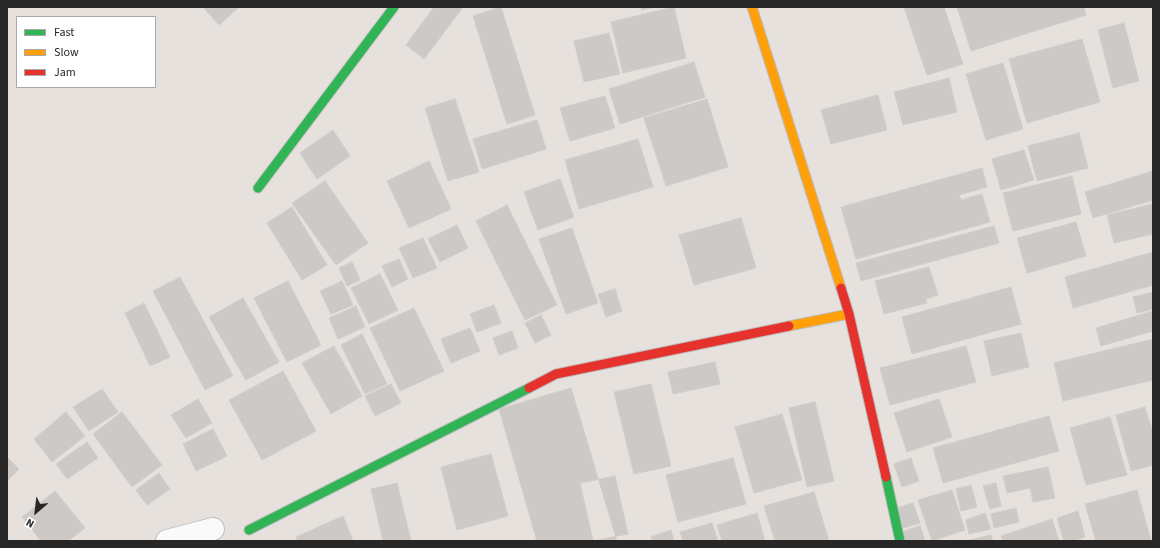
<!DOCTYPE html>
<style>
body{margin:0}
#map{position:relative;width:1160px;height:548px;overflow:hidden;background:#e6e1dc;font-family:"Source Sans 3",sans-serif}
canvas{display:block}
.frame{position:absolute;inset:0;border:8px solid #272727;pointer-events:none}
.legend{position:absolute;left:16px;top:16px;width:140px;height:72px;box-sizing:border-box;background:#fff;border:1px solid #a9a9a9;margin:0;padding:5px 7px;list-style:none;font-size:12px;color:#272727}
.legend li{display:flex;align-items:center;gap:8px;height:20px}
.legend b{width:20px;border:1px solid #a9a9a9}
.north{position:absolute;left:16px;top:492px;width:40px;height:40px;-webkit-text-stroke:3px #fff;paint-order:stroke;rotate:208deg;font-size:11px;font-weight:700;line-height:16px;text-align:center;color:#272727}
.north::after{content:'';display:block;margin:auto;width:14px;height:18px;background:#272727;clip-path:polygon(50% 0,100% 100%,50% 72%,0 100%)}
</style>
<div id="map">
<canvas width="1160" height="548"></canvas>
<div class="frame"></div>
<ul class="legend">
<li><b style="height:5px;background:#30b455"></b>Fast</li>
<li><b style="height:5px;background:#ff9f0a"></b>Slow</li>
<li><b style="height:5px;background:#e5322d"></b>Jam</li>
</ul>
<div class="north">N</div>
</div>
<script>
const ctx = document.querySelector('canvas').getContext('2d');
ctx.lineJoin = 'round';
function fill(path, color) {
  ctx.fillStyle = color;
  ctx.fill(path, 'evenodd');
}
function shape(rows) {
  const path = new Path2D();
  for (const r of rows) {
    path.moveTo(r[0], r[1]);
    for (let i = 2; i < r.length; i += 2) path.lineTo(r[i], r[i + 1]);
  }
  return path;
}
function stroke(path, color, width, dash) {
  ctx.strokeStyle = color;
  ctx.lineWidth = width;
  ctx.lineCap = dash ? 'butt' : 'round';
  ctx.setLineDash(dash || []);
  ctx.stroke(path);
}
const building = shape([
 [203,7,239,7,219,25,203,7],
 [434,7,463,7,424,59,406,45,434,7],
 [501,7,535,115,507,124,473,16,501,7],
 [641,7,654,7,642,10,641,7],
 [674,7,686,58,623,73,611,22,674,7],
 [904,7,944,7,963,64,927,75,904,7],
 [957,7,1084,7,1086,15,971,51,957,7],
 [1124,23,1139,81,1113,88,1098,30,1124,23],
 [609,33,620,74,584,82,574,41,609,33],
 [1082,39,1100,102,1027,123,1009,59,1082,39],
 [694,62,705,97,620,124,609,89,694,62],
 [1003,63,1023,129,986,140,966,74,1003,63],
 [949,78,957,112,903,125,894,92,949,78],
 [878,95,887,130,831,144,821,110,878,95],
 [605,96,615,128,570,141,560,108,605,96],
 [455,99,479,172,448,181,425,108,455,99],
 [707,99,728,167,666,186,644,118,707,99],
 [537,120,546,149,482,169,473,139,537,120],
 [333,130,350,156,317,179,300,153,333,130],
 [1079,133,1088,168,1037,181,1028,146,1079,133],
 [638,139,653,187,579,209,565,160,638,139],
 [1024,150,1034,180,1001,190,992,159,1024,150],
 [429,161,451,209,409,228,387,181,429,161],
 [982,168,987,187,959,195,961,200,982,194,990,222,856,259,841,207,982,168],
 [1153,171,1153,200,1093,218,1085,192,1153,171],
 [1072,176,1081,214,1013,231,1003,193,1072,176],
 [560,179,574,217,538,230,524,192,560,179],
 [325,181,368,243,336,265,292,203,325,181],
 [1153,204,1153,234,1114,243,1107,215,1153,204],
 [507,205,557,305,525,320,476,221,507,205],
 [292,207,327,265,302,280,267,223,292,207],
 [741,218,756,268,694,285,679,235,741,218],
 [1076,222,1086,256,1027,273,1017,238,1076,222],
 [457,225,468,248,440,262,428,239,457,225],
 [994,226,999,243,861,281,856,263,994,226],
 [572,228,598,303,566,314,539,239,572,228],
 [423,238,437,268,413,278,399,248,423,238],
 [1153,252,1153,285,1073,308,1065,277,1153,252],
 [399,259,408,279,392,287,382,266,399,259],
 [352,262,360,280,347,286,339,268,352,262],
 [929,267,938,295,926,299,927,303,884,314,875,281,929,267],
 [380,274,398,310,369,324,351,288,380,274],
 [180,277,233,376,205,390,153,291,180,277],
 [288,281,321,345,287,362,254,298,288,281],
 [342,281,353,305,331,314,320,291,342,281],
 [1011,287,1021,324,912,354,902,317,1011,287],
 [615,289,622,311,606,317,598,294,615,289],
 [1153,292,1153,309,1137,313,1133,297,1153,292],
 [243,298,279,362,246,380,209,317,243,298],
 [144,303,170,357,150,366,125,313,144,303],
 [494,305,501,323,477,332,470,314,494,305],
 [356,306,365,327,338,339,329,318,356,306],
 [414,308,444,371,400,391,370,328,414,308],
 [1153,311,1153,331,1101,346,1096,328,1153,311],
 [541,315,551,335,535,343,525,323,541,315],
 [470,328,480,351,451,363,441,339,470,328],
 [512,331,518,348,499,355,493,338,512,331],
 [1021,333,1029,367,992,376,984,341,1021,333],
 [362,334,387,384,365,394,341,345,362,334],
 [1153,339,1153,380,1063,401,1054,363,1153,339],
 [334,346,362,396,331,414,302,363,334,346],
 [966,346,976,382,890,405,880,368,966,346],
 [715,362,720,384,673,394,668,372,715,362],
 [283,371,316,431,262,460,229,400,283,371],
 [391,384,401,403,375,416,365,396,391,384],
 [651,384,671,466,634,474,614,392,651,384],
 [571,388,617,541,537,541,499,409,571,388],
 [102,389,118,412,89,431,73,407,102,389],
 [198,399,212,423,186,438,171,415,198,399],
 [939,399,952,437,907,452,894,413,939,399],
 [815,402,834,481,807,487,789,408,815,402],
 [1145,407,1153,433,1153,465,1131,471,1116,415,1145,407],
 [66,412,85,436,52,462,34,439,66,412],
 [122,412,162,465,132,487,93,434,122,412],
 [782,414,802,480,754,493,735,427,782,414],
 [1049,416,1059,451,943,483,933,448,1049,416],
 [1110,417,1127,475,1086,485,1070,428,1110,417],
 [213,429,227,456,196,471,183,444,213,429],
 [87,442,98,458,67,479,56,464,87,442],
 [491,454,508,516,457,530,441,467,491,454],
 [7,457,19,469,7,481,7,457],
 [733,458,746,504,678,522,666,475,733,458],
 [911,458,919,481,902,487,894,464,911,458],
 [1048,467,1055,498,1033,502,1030,488,1007,493,1003,476,1048,467],
 [159,473,170,489,147,505,136,490,159,473],
 [615,476,628,534,593,541,580,483,615,476],
 [397,483,411,541,383,541,371,489,397,483],
 [996,483,1001,506,990,509,983,486,996,483],
 [971,485,977,507,961,511,956,489,971,485],
 [952,490,965,530,932,541,918,500,952,490],
 [1137,490,1151,541,1096,541,1085,504,1137,490],
 [55,491,85,528,68,541,41,541,22,517,55,491],
 [814,492,829,541,775,541,764,506,814,492],
 [913,503,920,523,903,528,897,508,913,503],
 [1016,508,1019,522,994,528,991,514,1016,508],
 [1078,511,1085,537,1073,541,1064,541,1057,518,1078,511],
 [757,513,765,541,722,541,717,525,757,513],
 [985,513,991,529,969,534,966,520,985,513],
 [343,516,353,541,298,541,296,537,343,516],
 [1052,519,1059,541,1003,541,1001,536,1052,519],
 [712,523,718,541,683,541,680,532,712,523],
 [920,526,925,541,905,541,901,532,920,526],
 [671,530,674,541,652,541,651,537,671,530],
 [991,535,993,541,966,541,991,535]
]);
fill(building, '#ccc9c6');
stroke(building, '#d0cdc9', 1);
const street = shape([
 [167,541,213,529]
]);
const fast = shape([
 [258,188,394,7],
 [886,477,900,541],
 [249,530,529,388]
]);
const slow = shape([
 [752,7,841,288],
 [789,326,849,314]
]);
const jam = shape([
 [841,288,849,314,886,477],
 [529,388,556,374,789,326]
]);
stroke(street, '#bfbdbd', 24);
stroke(fast, '#bfbdbd', 11);
stroke(slow, '#bfbdbd', 11);
stroke(jam, '#bfbdbd', 11);
stroke(street, '#fbfafa', 22);
stroke(fast, '#30b455', 9);
stroke(slow, '#ff9f0a', 9);
stroke(jam, '#e5322d', 9);
</script>
